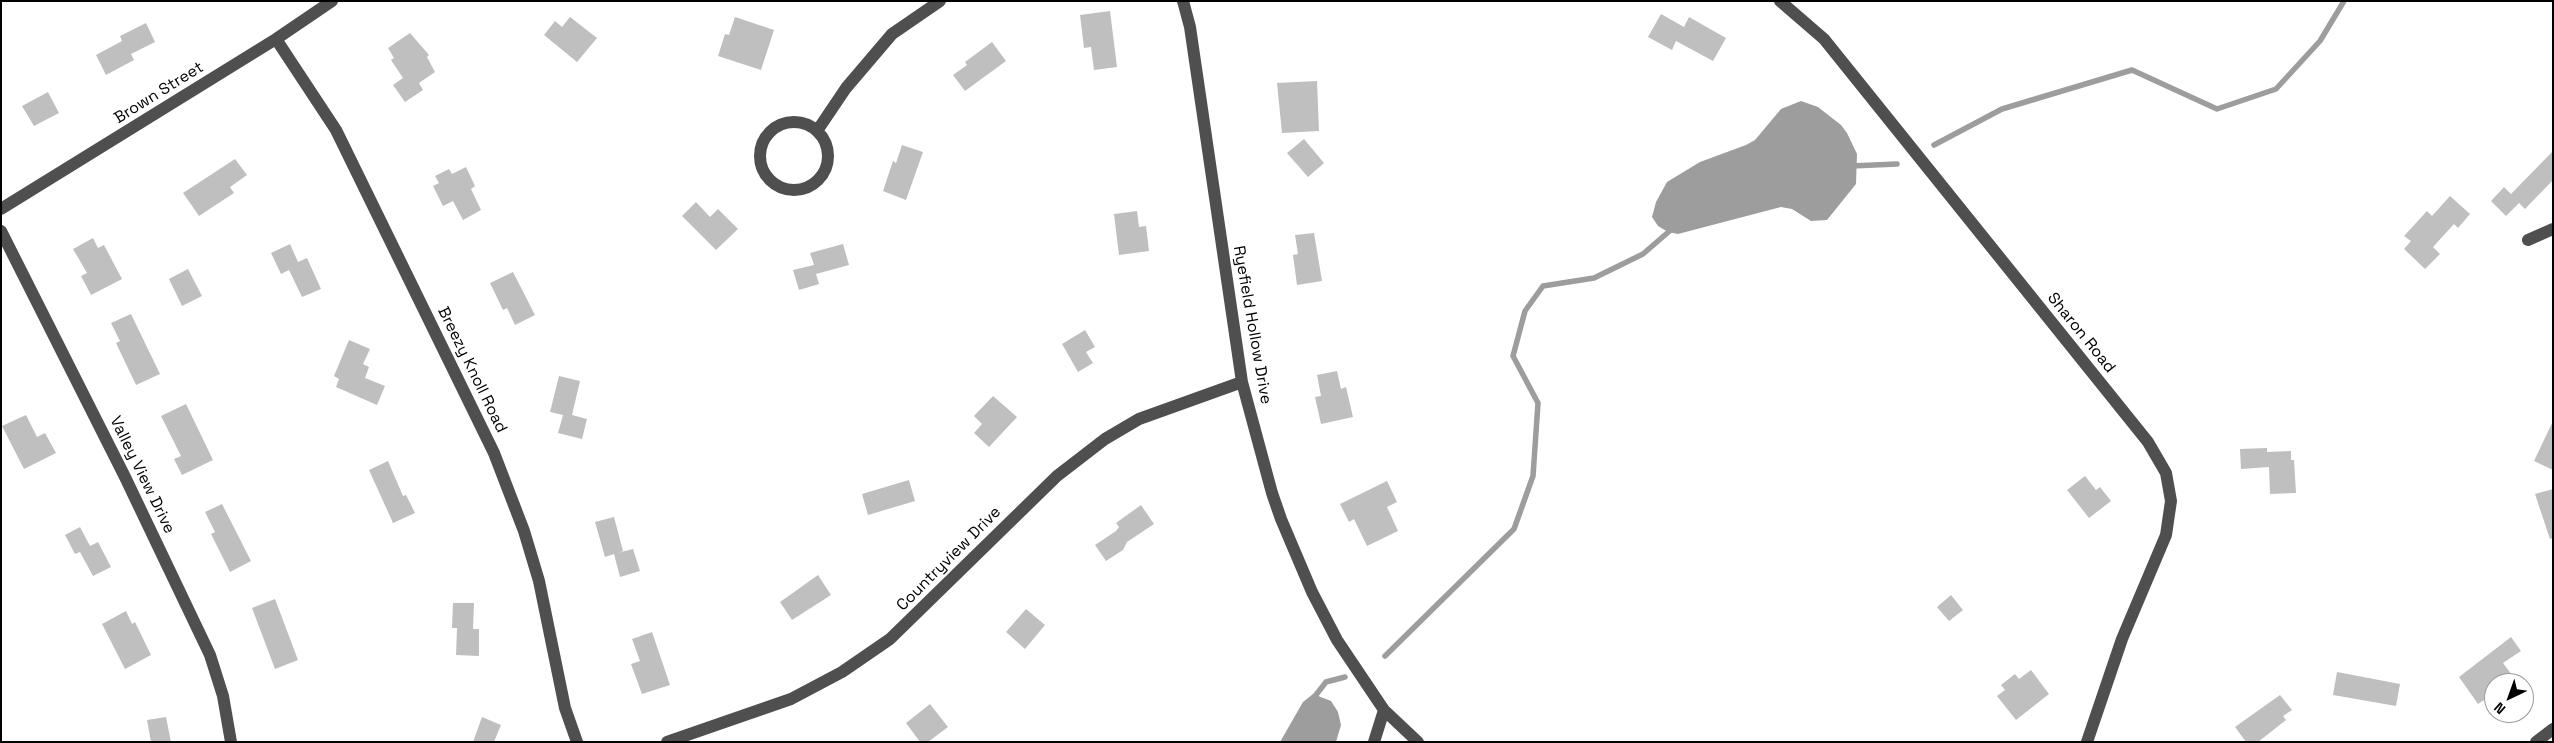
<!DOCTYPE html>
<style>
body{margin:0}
#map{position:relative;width:2554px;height:743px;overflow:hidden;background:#fff;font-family:"Space Grotesk",sans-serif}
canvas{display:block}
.frame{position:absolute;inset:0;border:2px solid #000;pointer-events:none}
.north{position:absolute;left:2484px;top:673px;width:50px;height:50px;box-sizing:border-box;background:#fff;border:1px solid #999;border-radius:50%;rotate:222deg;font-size:14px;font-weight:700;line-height:20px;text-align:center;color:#000}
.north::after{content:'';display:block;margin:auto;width:18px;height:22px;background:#000;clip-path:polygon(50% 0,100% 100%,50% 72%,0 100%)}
</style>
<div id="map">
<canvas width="2554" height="743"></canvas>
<div class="frame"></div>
<div class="north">N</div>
</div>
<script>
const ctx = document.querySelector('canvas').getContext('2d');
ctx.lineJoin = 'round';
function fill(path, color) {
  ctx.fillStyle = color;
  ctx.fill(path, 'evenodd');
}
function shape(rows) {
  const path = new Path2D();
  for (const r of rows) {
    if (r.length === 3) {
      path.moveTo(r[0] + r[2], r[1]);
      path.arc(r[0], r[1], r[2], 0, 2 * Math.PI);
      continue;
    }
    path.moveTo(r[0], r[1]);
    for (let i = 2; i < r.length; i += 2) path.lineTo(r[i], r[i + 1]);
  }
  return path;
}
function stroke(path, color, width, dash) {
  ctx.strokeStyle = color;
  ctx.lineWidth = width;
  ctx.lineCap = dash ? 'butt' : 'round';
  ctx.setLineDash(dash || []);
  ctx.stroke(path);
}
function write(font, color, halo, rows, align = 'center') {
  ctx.font = font + ' "Space Grotesk",sans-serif';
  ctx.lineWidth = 4.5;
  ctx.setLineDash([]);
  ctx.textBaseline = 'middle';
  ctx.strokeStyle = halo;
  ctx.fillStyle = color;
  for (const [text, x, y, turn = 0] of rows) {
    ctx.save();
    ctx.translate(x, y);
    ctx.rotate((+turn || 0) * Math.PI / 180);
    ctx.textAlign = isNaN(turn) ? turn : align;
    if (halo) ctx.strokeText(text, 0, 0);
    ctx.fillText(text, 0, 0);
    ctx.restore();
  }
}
fill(shape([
 [1801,101,1818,107,1841,125,1847,133,1857,154,1856,184,1827,220,1811,221,1792,209,1781,207,1678,234,1668,232,1658,226,1652,217,1656,202,1667,182,1700,162,1746,145,1755,140,1781,109],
 [1313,694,1331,701,1338,712,1341,725,1336,742,1280,742,1303,702]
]), '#9d9d9d');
stroke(shape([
 [1934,145,2002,109,2132,70,2217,109,2276,89,2320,41,2344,1],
 [1851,166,1897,164],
 [1385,656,1514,529,1533,476,1538,403,1513,356,1525,311,1543,286,1594,278,1643,254,1673,228],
 [1312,700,1326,682,1345,677]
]), '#9d9d9d', 5.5);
fill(shape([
 [1110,11,1117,67,1094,70,1091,47,1084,48,1080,15],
 [1661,14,1684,27,1689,17,1726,38,1713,61,1676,41,1672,50,1648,37],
 [570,17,597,38,577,62,544,35,555,21,562,27],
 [735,17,774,30,761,70,718,56,725,34,729,35],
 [146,23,155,42,131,54,134,60,106,75,96,55,122,41,120,36],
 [410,33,429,55,427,57,435,72,419,83,423,90,405,102,393,85,403,78,391,60,394,58,388,48],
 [992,42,1006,61,965,91,953,75,967,65,965,62],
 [1317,81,1319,131,1282,133,1277,83],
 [48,92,59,113,34,126,22,106],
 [1304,139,1324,163,1308,177,1287,153],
 [902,145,923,152,906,200,883,191,893,161,896,163],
 [2553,151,2553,180,2525,209,2519,203,2506,216,2491,201,2504,187,2511,194],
 [235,159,247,175,230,187,234,193,199,216,183,193],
 [466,167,475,186,471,189,481,210,463,220,453,201,443,206,433,186,439,183,435,176,449,169,452,174],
 [2450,196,2470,214,2458,228,2454,224,2433,247,2440,254,2425,269,2404,249,2411,241,2404,236,2427,211,2432,216],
 [696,202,710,217,718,209,738,229,716,250,682,216],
 [1137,211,1139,227,1146,226,1149,251,1119,255,1114,214],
 [1314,233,1322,281,1297,285,1293,255,1298,254,1295,235],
 [93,238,98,248,104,245,122,279,91,295,81,276,87,273,73,249],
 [290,244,298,262,307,258,321,289,302,297,289,270,281,274,271,253],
 [843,244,849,265,816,274,819,284,799,290,793,270,814,265,810,253],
 [188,269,202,296,182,306,169,279],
 [513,272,535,315,515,325,507,308,503,310,490,283],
 [131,314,160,374,136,385,116,343,120,341,111,323],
 [1085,330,1095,347,1086,352,1093,363,1078,372,1062,344],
 [349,340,370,349,363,364,369,367,365,378,385,386,377,405,336,387,339,379,334,376],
 [1337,371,1341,389,1346,387,1353,417,1321,424,1315,397,1321,396,1317,375],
 [559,376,580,381,572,415,587,419,582,439,558,433,563,415,550,412],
 [993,396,1017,417,989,447,974,433,982,424,974,416],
 [186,404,213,460,182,475,174,459,181,456,161,416],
 [26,415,37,437,45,433,56,453,24,469,2,426],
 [2553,421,2553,470,2534,461],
 [2267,448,2267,452,2291,451,2291,460,2294,460,2296,493,2270,494,2269,467,2241,469,2240,449],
 [388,461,403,496,406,495,415,513,393,523,369,470],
 [2085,476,2096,490,2100,487,2111,501,2089,518,2067,490],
 [909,480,915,501,868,515,862,494],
 [1387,481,1397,502,1387,507,1398,531,1367,546,1354,519,1349,522,1340,504],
 [2553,489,2553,538,2550,539,2535,494],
 [222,504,251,561,230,572,211,534,215,532,205,512],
 [1141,505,1154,524,1127,542,1123,550,1106,561,1095,545,1116,531,1119,527,1116,523],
 [614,517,623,551,617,553,633,549,640,571,620,577,614,554,605,557,595,522],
 [80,527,90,546,98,542,111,567,93,576,80,552,75,554,65,535],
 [818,575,831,595,792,620,780,602],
 [1951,595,1963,610,1949,621,1937,607],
 [275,599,298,660,275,669,252,608],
 [453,603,474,603,473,629,479,629,479,656,456,655,457,628,452,628],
 [1026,609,1045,625,1025,649,1006,632],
 [126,611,132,624,135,622,151,655,125,669,102,624],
 [652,632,670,685,642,694,631,664,640,661,632,639],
 [2511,637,2521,651,2503,663,2512,675,2501,683,2494,683,2494,693,2478,704,2459,677],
 [2031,670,2049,694,2016,720,1997,696,2005,690,2001,685,2015,674,2019,679],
 [2337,672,2400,684,2396,706,2333,695],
 [2280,695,2292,710,2283,716,2286,720,2258,742,2246,742,2235,727],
 [930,704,948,727,928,742,920,742,906,723],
 [166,717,171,742,151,742,147,720],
 [482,717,501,725,494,742,473,742]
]), '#bfbfbf');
stroke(shape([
 [1183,1,1190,27,1242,382,1272,493,1281,519,1312,592,1337,640,1384,710,1418,742],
 [1780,1,1824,39,2148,442,2166,473,2171,501,2166,535,2122,639,2087,742],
 [276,39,336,130,494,453,524,531,539,581,565,708,577,742],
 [794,156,34],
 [817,131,846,88,892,34,940,1],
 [1,209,276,39,332,1],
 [1,231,125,477,210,655,223,696,231,742],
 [2528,240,2553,229],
 [667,742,791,699,842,672,890,639,1057,476,1105,439,1139,419,1242,382],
 [1374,742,1384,710],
 [2536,742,2553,729]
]), '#4f4f4f', 12);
write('16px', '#000', '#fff', [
 ["Brown Street",159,93,-32],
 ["Ryefield Hollow Drive",1252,325,80],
 ["Sharon Road",2081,333,51],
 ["Breezy Knoll Road",472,370,64],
 ["Valley View Drive",142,475,64],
 ["Countryview Drive",949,559,-45]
]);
</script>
